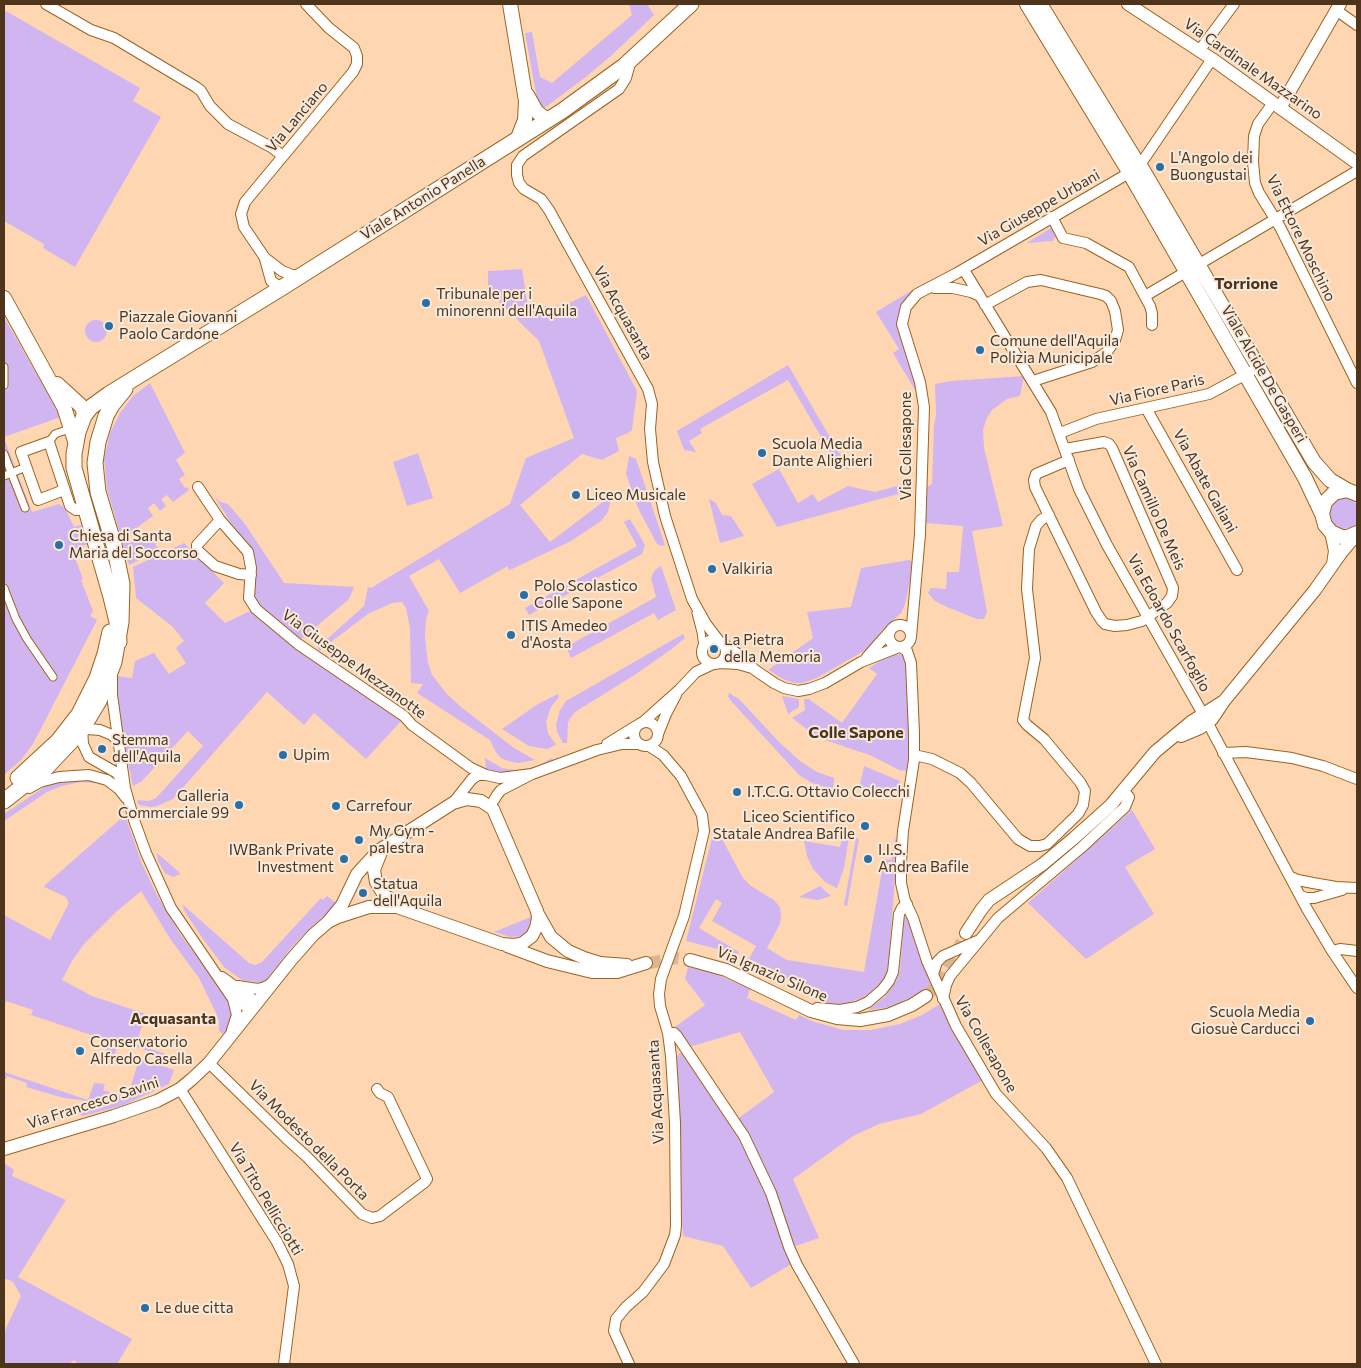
<!DOCTYPE html>
<meta charset="utf-8">
<style>
body{margin:0}
#map{position:relative;width:1361px;height:1368px;overflow:hidden;background:#fed7b2;font-family:Commissioner,sans-serif}
canvas{display:block}
.frame{position:absolute;inset:0;border:5px solid #4e341a;pointer-events:none}
</style>
<div id="map">
<canvas width="1361" height="1368"></canvas>
<div class="frame"></div>
</div>
<script>
const ctx = document.querySelector('canvas').getContext('2d');
ctx.lineJoin = 'round';
function fill(path, color) {
  ctx.fillStyle = color;
  ctx.fill(path, 'evenodd');
}
function shape(rows) {
  const path = new Path2D();
  for (const r of rows) {
    if (r.length === 3) {
      path.moveTo(r[0] + r[2], r[1]);
      path.arc(r[0], r[1], r[2], 0, 2 * Math.PI);
      continue;
    }
    path.moveTo(r[0], r[1]);
    for (let i = 2; i < r.length; i += 2) path.lineTo(r[i], r[i + 1]);
  }
  return path;
}
function stroke(path, color, width, dash) {
  ctx.strokeStyle = color;
  ctx.lineWidth = width;
  ctx.lineCap = dash ? 'butt' : 'round';
  ctx.setLineDash(dash || []);
  ctx.stroke(path);
}
function write(font, color, halo, rows, align = 'center') {
  ctx.font = font + ' Commissioner,sans-serif';
  ctx.lineWidth = 4;
  ctx.setLineDash([]);
  ctx.textBaseline = 'middle';
  ctx.strokeStyle = halo;
  ctx.fillStyle = color;
  for (const [text, x, y, turn = 0] of rows) {
    ctx.save();
    ctx.translate(x, y);
    ctx.rotate((+turn || 0) * Math.PI / 180);
    ctx.textAlign = isNaN(turn) ? turn : align;
    if (halo) ctx.strokeText(text, 0, 0);
    ctx.fillText(text, 0, 0);
    ctx.restore();
  }
}
fill(shape([
 [629,4,647,4,654,15,612,55,587,76,546,107,539,106,534,94,536,93,525,33,532,32,540,77,552,83,632,15],
 [4,10,140,88,133,101,161,117,75,267,43,248,44,244,4,221],
 [1052,227,1055,237,1053,241,1027,243],
 [522,269,528,308,565,305,586,295,637,391,632,430,628,433,616,438,619,451,602,460,582,454,520,505,550,542,612,495,608,512,601,521,571,541,512,569,509,570,508,566,460,593,439,559,409,576,429,611,426,619,425,636,428,663,432,675,447,694,461,707,514,748,535,760,518,763,508,761,501,758,495,751,490,740,417,693,423,684,411,683,410,628,406,608,402,602,392,603,368,614,319,651,318,647,364,606,368,587,371,588,510,504,526,458,574,438,539,341,488,291,488,271],
 [914,289,905,301,899,331,910,364,918,395,893,353,899,349,876,312],
 [4,317,61,417,4,437],
 [96,331,11],
 [788,365,849,470,840,466,834,459,788,380,700,429,702,433,689,441,696,452,684,450,677,431],
 [1024,376,1020,396,1007,399,992,410,987,418,983,429,984,448,1003,526,972,531,987,612,984,619,977,619,947,607,935,601,928,593,931,588,946,589,947,572,959,572,963,526,925,523,926,488,932,484,934,425,936,415,935,384,951,381],
 [150,383,185,453,176,460,185,475,179,479,185,488,187,487,189,490,173,502,167,495,161,499,166,506,160,511,154,503,148,508,153,516,125,536,130,543,147,531,159,550,129,565,107,489,104,459,110,433,120,413,133,396],
 [4,438,32,512,59,504,65,508,74,527,81,525,88,544,72,550,83,579,81,580,93,611,90,616,97,620,33,744,21,760,4,775],
 [418,453,433,498,407,506,393,462],
 [629,456,636,459,665,545,661,546,657,544,639,510,626,474],
 [779,469,798,503,813,494,818,502,848,486,875,492,912,482,913,490,777,527,752,484],
 [214,496,220,502,228,504,245,524,284,583,354,587,349,599,303,638,297,639,262,609,253,597,250,547,231,523],
 [1344,498,1349,499,1357,504,1357,523,1353,527,1343,529,1334,525,1331,521,1330,511,1335,502],
 [709,499,716,503,722,515,731,516,744,536,720,543],
 [630,519,645,545,642,554,529,615,525,608,637,546,624,522],
 [184,543,224,583,205,603,225,623,252,610,403,719,366,759,314,713,304,725,267,692,173,799,157,806,151,807,140,805,137,803,138,800,149,801,156,798,203,746,188,731,142,781,133,786,125,749,117,696,118,676,132,678,135,661,154,653,169,674,186,663,176,648,184,641,173,627,136,598,133,567],
 [909,560,914,562,905,604,901,613,881,631,869,648,817,678,802,683,795,683,785,680,768,670,813,638,807,612,851,607,861,568],
 [661,566,676,610,658,620,654,613,571,658,566,647,656,597,651,578,655,570],
 [683,634,685,638,673,648,636,674,575,712,568,722,567,743,563,743,557,732,556,725,560,710,566,701],
 [896,654,902,655,906,660,911,733,909,771,899,770,872,756,825,740,808,730,792,718,805,710,804,699,809,699,842,723,877,674,869,668,880,661],
 [729,693,739,699,779,742,800,761,817,772,834,778,833,790,812,783,799,775,731,701,728,696],
 [558,694,559,697,551,707,546,722,548,733,556,745,547,749,529,746,502,729,538,704],
 [782,696,799,699,799,707,788,714],
 [485,758,502,768,515,770,536,767,552,758,554,763,513,774,492,773,486,770],
 [864,766,900,781,899,788,880,790,857,787,858,785,860,785],
 [79,780,92,781,105,784,81,782,62,786,47,792,4,821,4,814,46,786,64,781],
 [1132,810,1155,849,1125,867,1154,914,1086,959,1028,903],
 [125,815,142,864,157,895,180,934,223,991,229,1003,231,1015,227,1031,222,1034,219,1030,219,1021,216,1013,199,978,171,940,141,891,116,912,84,944,72,961,62,980,92,996,146,1014,136,1044,178,1058,177,1061,119,1041,111,1066,103,1061,109,1041,31,1015,33,1010,6,1001,4,1009,4,915,50,940,69,903,66,897,44,887,45,885],
 [715,826,743,878,751,886,774,900,780,907,781,915,780,924,767,948,787,960,864,972,884,859,891,860,895,839,898,839,888,968,885,977,879,985,864,997,845,1004,827,1003,807,996,801,985,749,959,756,946,712,921,722,903,716,899,699,928,739,952,738,954,686,941],
 [843,836,849,837,844,868,837,888,825,882,813,869,807,856,804,841,840,847],
 [856,838,859,839,847,906,844,905],
 [157,853,180,873,180,874,173,877,165,873,158,861],
 [820,886,831,896,818,900,799,897],
 [327,896,337,904,311,927,291,948,264,983,242,980,224,967,203,939,185,912,182,904,249,963,256,965,262,962,321,898,323,900],
 [531,917,531,929,524,936,511,937,494,932],
 [906,917,908,917,923,965,934,991,930,994,933,1000,923,991,891,1007,869,1010,870,1008,886,996,896,981,900,971,904,918],
 [688,967,714,973,750,989,747,998,796,1020,799,1015,812,1021,843,1030,871,1030,900,1024,922,1015,940,1004,983,1080,921,1114,879,1124,853,1136,793,1179,819,1238,787,1249,793,1263,751,1288,723,1246,683,1236,679,1172,677,1057,680,1053,684,1054,732,1123,774,1092,740,1032,689,1047,675,1027,705,1005,685,979],
 [133,1056,174,1070,169,1084,124,1105,83,1116,77,1114,79,1111,101,1108,118,1102,121,1090,129,1092,139,1060,133,1058],
 [4,1072,88,1100,94,1083,105,1084,103,1090,111,1093,98,1099,89,1101,64,1098,26,1087,27,1083,7,1076,6,1079,4,1079],
 [4,1163,14,1170,12,1176,66,1200,18,1277,132,1339,117,1364,78,1364,74,1360,69,1364,4,1364,4,1339,6,1328,21,1296,13,1282,4,1278]
]), '#d0b5f1');
stroke(shape([
 [649,963,675,958,690,960],
 [926,996,937,986,946,973,966,933]
]), '#dbb694', 12, [12, 6]);
const pedestrian = shape([
 [4,367,4,385],
 [49,442,55,434,72,428],
 [4,454,25,508],
 [4,476,26,467],
 [4,588,16,619,27,639,53,677],
 [696,613,701,632,703,647]
]);
const minor = shape([
 [46,4,91,30,114,38,196,87,201,91,210,106,228,124,271,147,283,156],
 [1336,10,1357,25],
 [1199,51,1234,4],
 [631,60,626,78,619,89,523,156,517,165,517,175,519,183,524,189,541,199,549,210,648,389,652,404,650,429,653,462,665,516,692,599,706,624,719,641],
 [1273,103,1258,124,1254,136,1253,162,1255,183,1259,193,1280,227,1357,383],
 [1140,165,1212,59],
 [1052,217,1063,238,1086,243,1129,267,1150,306,1152,313,1152,325],
 [265,259,271,281,280,287,283,287,284,284],
 [964,270,1051,412,1079,489,1107,545,1203,714,1307,909,1332,951,1357,988],
 [301,275,292,275,282,271,265,258,244,227,241,214,245,202,353,72,357,64,357,56,354,48,329,28,306,4],
 [934,288,953,288,971,292,980,296],
 [1145,296,1357,171],
 [985,305,1027,282,1041,280,1100,294,1106,296,1111,301,1115,311,1118,330,1115,340,1107,352,1092,362,1033,381],
 [1146,408,1237,570],
 [1060,433,1096,419,1209,394,1250,372],
 [1065,449,1104,442,1109,444,1112,448,1173,588,1172,596,1167,603,1142,621,1127,625,1115,626,1105,624,1102,621,1096,612,1035,487,1034,480,1036,474,1069,460],
 [198,487,220,520,248,552,251,568,249,598,256,609,298,644,404,716,412,725,471,768,486,775,500,778,532,774],
 [64,490,38,500,21,452,49,442,70,506,76,510,86,509],
 [220,520,197,545,197,550,215,566,239,574,251,575],
 [900,636,11],
 [911,637,920,534,924,407,920,382,902,324,906,307,917,294,957,273,1129,173],
 [714,652,12],
 [722,643,738,654,755,670,774,683,784,688,798,691,809,689,825,683,861,662,899,647],
 [901,647,907,651,911,663,914,733,914,760,903,831,901,861,901,883,905,901,913,918,927,961,956,1026,996,1094,1046,1148,1067,1178,1156,1364],
 [867,657,890,631],
 [719,663,738,664,752,668],
 [112,678,112,695,125,788,134,820,146,853,171,908,233,999,237,1015,232,1030],
 [646,734,12],
 [642,723,679,690,696,672,713,664],
 [82,727,83,744,89,757,117,773,124,785],
 [79,731,87,729,100,730,112,735,119,742],
 [658,734,666,714,676,695],
 [607,744,636,726],
 [1223,753,1246,752,1292,758,1323,766,1357,779],
 [914,755,932,759,960,773,971,783,1018,839,1030,846,1040,846,1047,844,1078,814,1083,805,1085,791,1080,782,1044,739,1027,725,1023,720,1035,658,1027,589,1029,549,1036,526,1041,520,1049,515],
 [29,788,40,782,59,777,89,775,107,780,119,789,126,798],
 [494,800,497,795,501,790,532,774,597,750,622,744,639,744],
 [453,803,472,779,478,775,485,775],
 [1291,877,1298,880,1313,883,1336,887,1357,888],
 [1301,896,1306,898,1314,898,1342,890],
 [1332,951,1340,949,1357,951],
 [933,974,937,962,943,956,977,941],
 [222,977,251,998,253,1003,253,1008,246,1007,233,996],
 [238,986,258,989,265,987,272,983],
 [943,999,946,985,950,976,998,918,1082,847,1125,807,1129,797,1123,790],
 [817,1008,840,1010,857,1007,868,1002,882,990,889,981,893,972,899,914,902,908,907,904],
 [668,1033,674,1033,677,1036,744,1136,771,1193,789,1247,797,1265,854,1364],
 [209,1063,287,1139,307,1157,362,1214,372,1218,380,1216,425,1182,427,1179,388,1097,380,1093,377,1089],
 [180,1089,277,1242,288,1264,294,1286,284,1364],
 [629,1364,614,1331,616,1319,626,1307,643,1292,664,1264,675,1235,676,1226,675,1123,671,1056,668,1033,660,1006,659,994,661,979,684,916,704,831,702,815,681,776,663,755,649,746]
]);
const tertiary = shape([
 [1128,4,1212,59,1357,163],
 [1280,108,1340,4],
 [1331,532,1335,551,1333,564],
 [1181,736,1200,728,1212,719,1224,701,1315,590,1341,553,1357,534],
 [381,852,374,870,376,882,384,895,401,906],
 [538,914,551,937,568,951,584,958,600,963,627,965],
 [966,933,981,910,989,900,1043,864,1073,839,1110,806,1155,752,1191,722,1224,701],
 [507,946,547,961,592,972,617,972,646,963],
 [690,960,726,970,811,1011,837,1018,860,1020,888,1015,912,1005,926,996],
 [4,1149,114,1116,157,1101,180,1089,192,1079,209,1063,291,960,313,935,328,922,338,917,369,907,397,907,502,944,514,945,523,943,532,936,536,928,538,918,537,911,493,809,481,801,467,799,453,803,378,851,357,874,342,905,328,922]
]);
const secondary = shape([
 [510,4,526,101,525,120,518,138],
 [1027,4,1128,170],
 [1040,4,1138,164],
 [527,95,536,111,543,117,549,119],
 [1141,167,1314,462,1330,480,1347,490],
 [1130,174,1305,478,1322,514],
 [4,298,64,407,75,441],
 [57,384,80,405,83,409,84,416],
 [1357,494,1347,490,1334,493,1325,502,1322,514,1325,525,1331,532,1342,537,1348,537,1357,533]
]);
const primary = shape([
 [119,642,118,626,111,597,74,468,74,454,78,432,84,416,91,407,109,394,283,287,562,111,624,66,691,4],
 [18,778,58,741,79,714,97,678,105,654,110,632],
 [4,801,46,768,81,731,99,701,114,662,121,622,122,584,114,545,98,492,95,463,98,442,106,416,112,405,125,389]
]);
stroke(pedestrian, '#9c621f', 9);
stroke(minor, '#9c621f', 12);
stroke(tertiary, '#9c621f', 14);
stroke(secondary, '#9c621f', 16);
stroke(primary, '#9c621f', 17);
stroke(pedestrian, '#fff', 7);
stroke(minor, '#fff', 10);
stroke(tertiary, '#fff', 12);
stroke(secondary, '#fff', 14);
stroke(primary, '#fff', 15);
for (const [x, y, r, color] of [
 [1160,167,5,"#296fa3"],
 [426,303,5,"#296fa3"],
 [109,326,5,"#296fa3"],
 [980,350,5,"#296fa3"],
 [762,453,5,"#296fa3"],
 [576,495,5,"#296fa3"],
 [59,545,5,"#296fa3"],
 [712,569,5,"#296fa3"],
 [524,595,5,"#296fa3"],
 [511,635,5,"#296fa3"],
 [714,649,5,"#296fa3"],
 [102,749,5,"#296fa3"],
 [283,755,5,"#296fa3"],
 [737,792,5,"#296fa3"],
 [239,805,5,"#296fa3"],
 [336,806,5,"#296fa3"],
 [865,826,5,"#296fa3"],
 [359,840,5,"#296fa3"],
 [344,859,5,"#296fa3"],
 [868,859,5,"#296fa3"],
 [363,893,5,"#296fa3"],
 [1310,1021,5,"#296fa3"],
 [80,1051,5,"#296fa3"],
 [145,1308,5,"#296fa3"]
]) {
  const dot = new Path2D();
  dot.arc(x, y, r, 0, 2 * Math.PI);
  ctx.fillStyle = color;
  ctx.fill(dot);
  stroke(dot, '#f7eadd', 2);
}
write('15px', '#4e341a', '#f7eadd', [
 ["Via Cardinale Mazzarino",1253,69,35],
 ["Via Lanciano",297,117,-50],
 ["Viale Antonio Panella",423,198,-32],
 ["Via Giuseppe Urbani",1039,208,-30],
 ["Via Ettore Moschino",1301,238,64],
 ["Via Acquasanta",623,313,61],
 ["Viale Alcide De Gasperi",1264,374,60],
 ["Via Fiore Paris",1157,390,-13],
 ["Via Collesapone",906,446,-90],
 ["Via Abate Galiani",1205,481,61],
 ["Via Camillo De Meis",1154,508,66],
 ["Via Edoardo Scarfoglio",1169,623,61],
 ["Via Giuseppe Mezzanotte",354,664,36],
 ["Via Ignazio Silone",772,974,23],
 ["Via Collesapone",986,1044,60],
 ["Via Acquasanta",656,1092,-93],
 ["Via Francesco Savini",93,1103,-18],
 ["Via Modesto della Porta",309,1140,45],
 ["Via Tito Pellicciotti",266,1199,59]
]);
write('15px', '#4e341a', '#f7eadd', [
 ["L'Angolo dei",1170,158],
 ["Buongustai",1170,175],
 ["Tribunale per i",436,294],
 ["minorenni dell'Aquila",436,311],
 ["Piazzale Giovanni",119,317],
 ["Paolo Cardone",119,334],
 ["Comune dell'Aquila",990,341],
 ["Polizia Municipale",990,358],
 ["Scuola Media",772,444],
 ["Dante Alighieri",772,461],
 ["Liceo Musicale",586,495],
 ["Chiesa di Santa",69,536],
 ["Maria del Soccorso",69,553],
 ["Valkiria",722,569],
 ["Polo Scolastico",534,586],
 ["Colle Sapone",534,603],
 ["ITIS Amedeo",521,626],
 ["d'Aosta",521,643],
 ["La Pietra",724,640],
 ["della Memoria",724,657],
 ["Stemma",112,740],
 ["dell'Aquila",112,757],
 ["Upim",293,755],
 ["I.T.C.G. Ottavio Colecchi",747,792],
 ["Galleria",229,796,"right"],
 ["Commerciale 99",229,813,"right"],
 ["Carrefour",346,806],
 ["Liceo Scientifico",855,817,"right"],
 ["Statale Andrea Bafile",855,834,"right"],
 ["My Gym -",369,831],
 ["palestra",369,848],
 ["IWBank Private",334,850,"right"],
 ["Investment",334,867,"right"],
 ["I.I.S.",878,850],
 ["Andrea Bafile",878,867],
 ["Statua",373,884],
 ["dell'Aquila",373,901],
 ["Scuola Media",1300,1012,"right"],
 ["Giosuè Carducci",1300,1029,"right"],
 ["Conservatorio",90,1042],
 ["Alfredo Casella",90,1059],
 ["Le due citta",155,1308]
], 'left');
write('bold 16px', '#4e341a', '#f7eadd', [
 ["Torrione",1246,284],
 ["Colle Sapone",856,733],
 ["Acquasanta",173,1019]
]);
</script>
